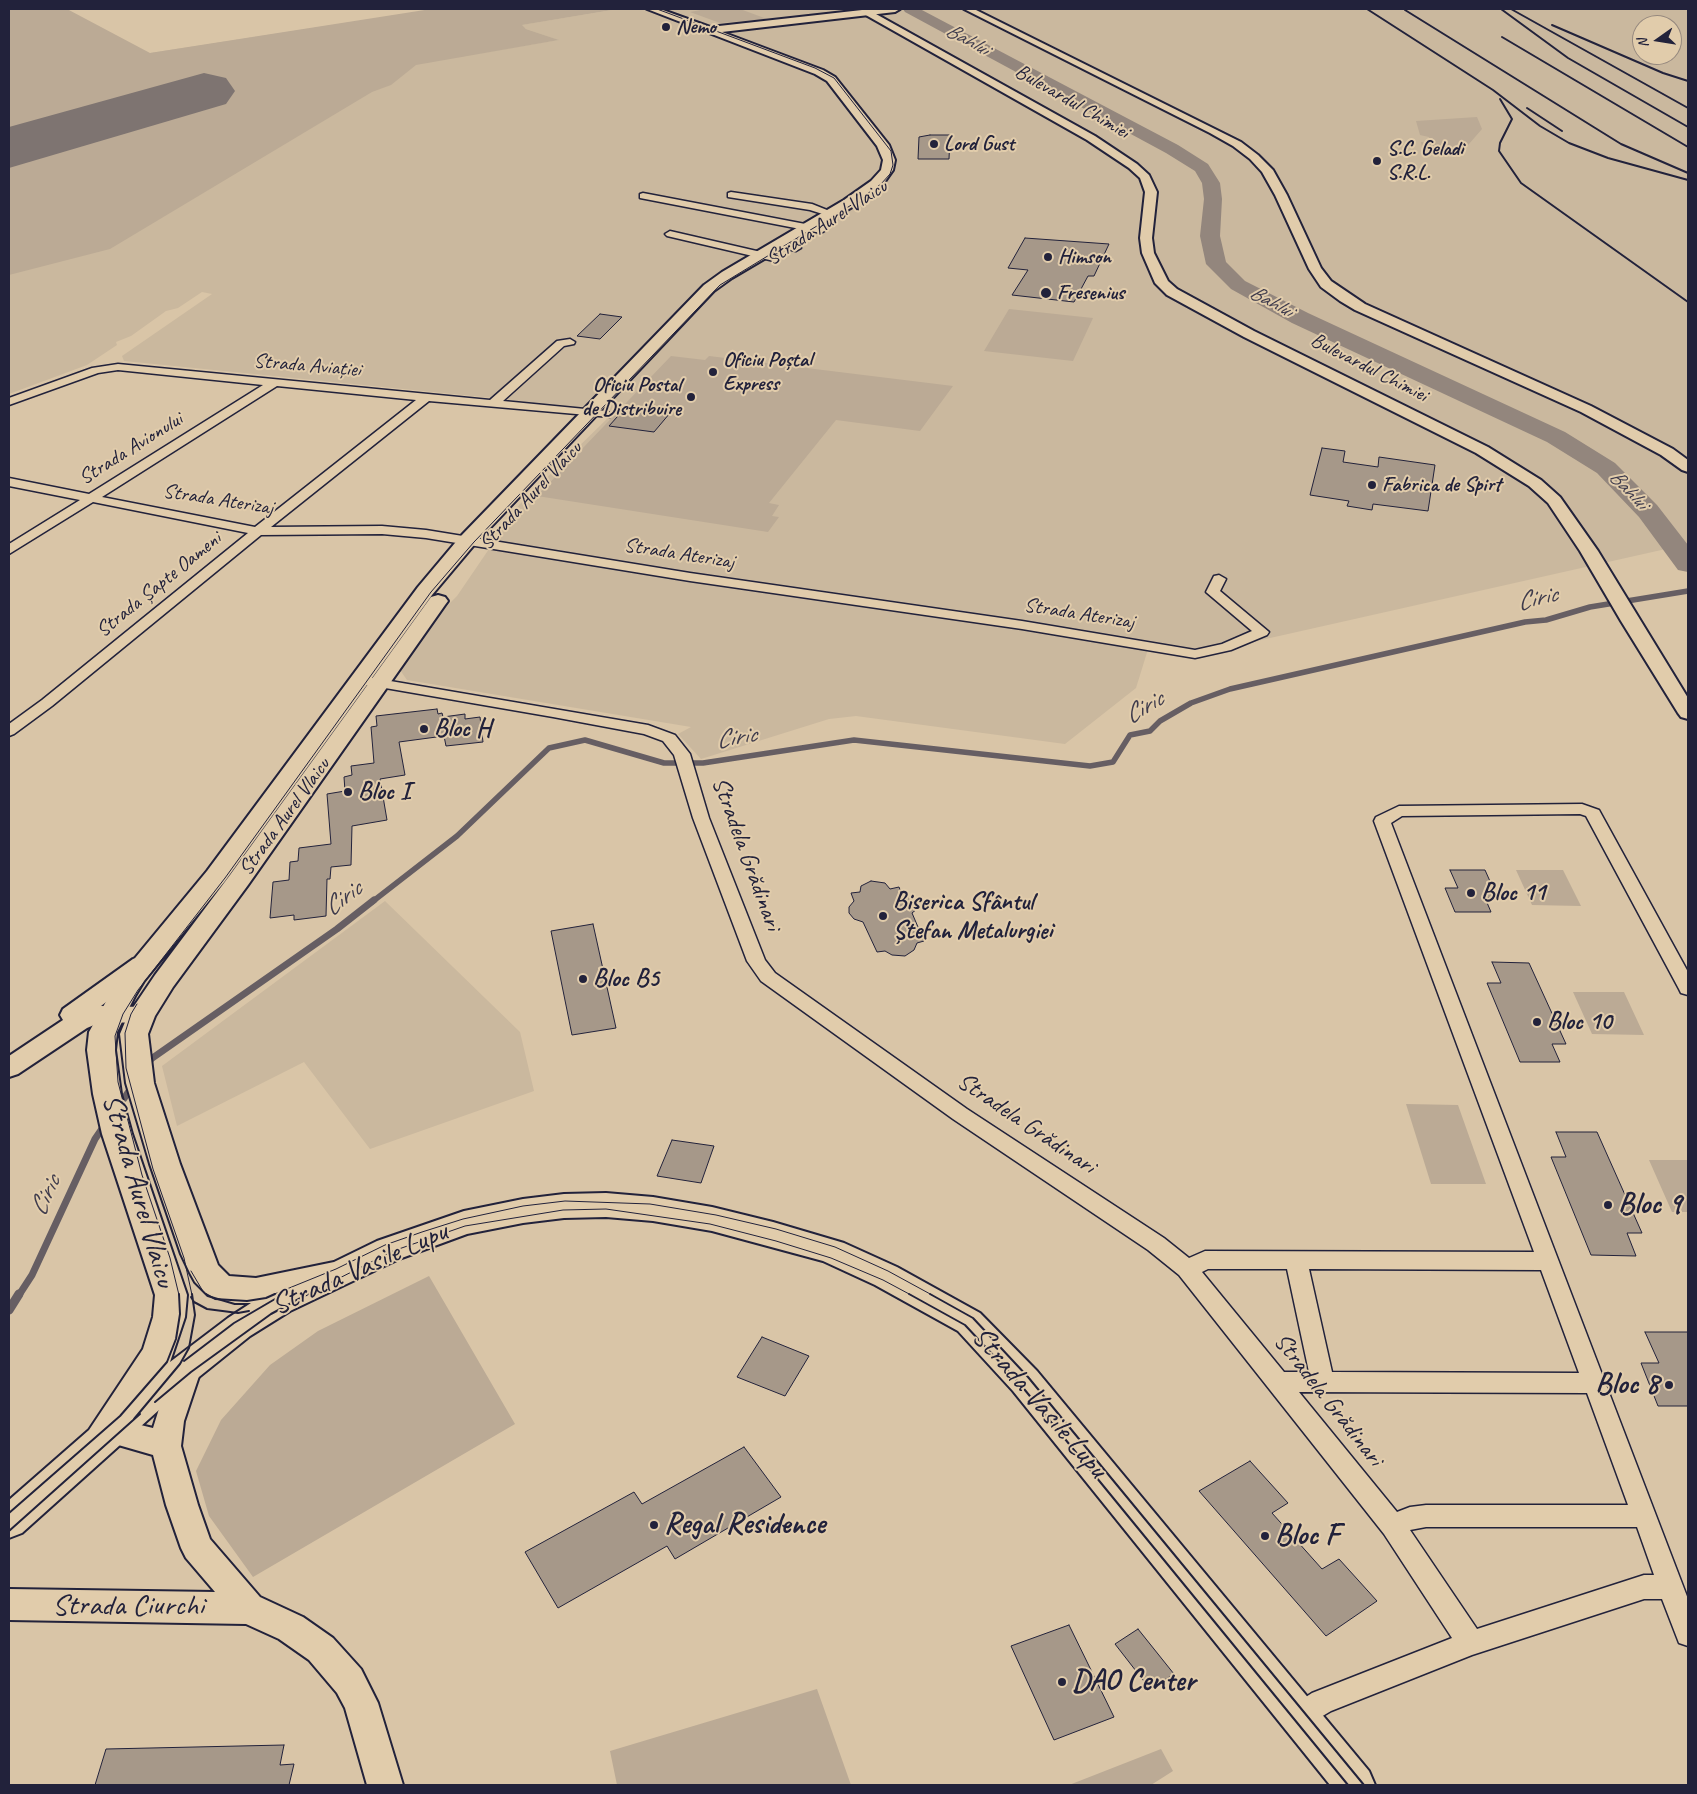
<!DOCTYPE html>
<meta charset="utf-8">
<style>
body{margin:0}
#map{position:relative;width:1697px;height:1794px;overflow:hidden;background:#d9c5a7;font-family:Caveat,sans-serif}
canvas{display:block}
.frame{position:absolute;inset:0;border:10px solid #22223b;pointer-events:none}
.north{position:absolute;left:1632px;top:15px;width:50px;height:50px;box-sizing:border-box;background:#e1ccab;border:1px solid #95887e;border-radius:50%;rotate:257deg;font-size:14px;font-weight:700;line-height:20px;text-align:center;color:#22223b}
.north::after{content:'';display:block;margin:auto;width:18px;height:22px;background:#22223b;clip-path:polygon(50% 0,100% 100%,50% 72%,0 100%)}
</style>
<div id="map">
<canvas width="1697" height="1794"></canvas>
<div class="frame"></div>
<div class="north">N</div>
</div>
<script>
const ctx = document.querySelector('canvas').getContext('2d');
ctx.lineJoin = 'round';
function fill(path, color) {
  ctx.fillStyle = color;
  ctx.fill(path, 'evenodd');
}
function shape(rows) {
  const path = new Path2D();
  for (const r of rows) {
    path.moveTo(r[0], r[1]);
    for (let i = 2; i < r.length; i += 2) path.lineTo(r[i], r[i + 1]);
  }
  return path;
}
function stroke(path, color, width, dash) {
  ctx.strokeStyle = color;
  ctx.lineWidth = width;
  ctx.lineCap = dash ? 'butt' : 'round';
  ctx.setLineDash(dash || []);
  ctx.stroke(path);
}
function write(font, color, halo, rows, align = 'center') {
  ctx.font = font + ' Caveat,sans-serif';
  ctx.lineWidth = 4;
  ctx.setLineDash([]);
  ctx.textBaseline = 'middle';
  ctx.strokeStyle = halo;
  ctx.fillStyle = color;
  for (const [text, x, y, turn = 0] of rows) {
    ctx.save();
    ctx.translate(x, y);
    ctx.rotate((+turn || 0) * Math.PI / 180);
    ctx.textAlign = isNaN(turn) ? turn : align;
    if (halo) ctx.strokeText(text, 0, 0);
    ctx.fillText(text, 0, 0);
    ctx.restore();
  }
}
fill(shape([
 [437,9,416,64,558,40,526,29,521,25,618,9,1688,9,1688,544,1199,654,1149,646,1136,688,1065,744,856,716,829,719,701,759,678,734,691,727,407,680,393,660,457,596,519,505,613,413,493,398,124,361,122,356,212,294,202,292,178,308,166,311,131,336,116,342,117,345,87,365,9,394,9,93,150,53],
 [1642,25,1672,25,1672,55,1642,55],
 [385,901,520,1032,534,1091,370,1149,304,1062,177,1126,162,1066]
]), '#cab89e');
fill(shape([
 [9,9,67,9,150,53,431,9,618,9,522,25,526,29,559,40,416,65,391,85,372,92,110,249,9,275],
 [706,9,740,9,767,19,720,23,690,12],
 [1477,117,1482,129,1462,152,1422,147,1421,142,1430,143,1429,137,1420,135,1416,121],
 [1009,309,1093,318,1073,361,984,351],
 [671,356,705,360,709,356,953,386,920,431,836,420,769,503,779,505,772,516,779,517,768,532,537,496],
 [1516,870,1563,870,1581,906,1532,905],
 [1573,992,1624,992,1644,1035,1592,1034],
 [1406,1104,1458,1105,1486,1184,1431,1184],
 [1649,1160,1688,1160,1688,1212,1672,1212],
 [429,1276,515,1424,253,1577,209,1516,196,1471,221,1420,270,1365,318,1331],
 [817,1689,851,1785,617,1785,610,1751],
 [1161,1749,1173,1771,1151,1785,1069,1785]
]), '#bbaa95');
stroke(shape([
 [372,902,457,836,549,748,585,740,664,763,703,763,854,740,1090,766,1113,762,1130,735,1150,731,1160,721,1191,703,1230,689,1525,622,1546,620,1590,607,1688,591]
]), '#665e63', 5.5);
stroke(shape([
 [147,1066,151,1059,337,929,374,900],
 [118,1107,134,1084],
 [19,1295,32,1275,95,1139,106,1123]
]), '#665e63', 7);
stroke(shape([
 [9,1310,19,1294]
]), '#665e63', 9);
fill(shape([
 [903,9,920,9,1178,145,1208,164,1220,183,1222,199,1220,236,1226,262,1245,281,1308,313,1565,432,1615,463,1657,505,1688,545,1688,572,1678,570,1639,517,1597,473,1547,442,1292,323,1231,289,1206,264,1200,236,1204,199,1202,183,1195,171,1166,153,905,12,903,9]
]), '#93867d');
fill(shape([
 [204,73,226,78,235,91,226,104,9,168,9,127,204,73]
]), '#7e7471');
const building = shape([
 [930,135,950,135,949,159,918,159,919,137,930,135],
 [1025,238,1109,244,1094,276,1088,276,1074,302,1012,295,1028,270,1008,268,1025,238],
 [600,314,622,317,600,339,577,336,600,314],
 [626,407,670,413,654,432,609,426,626,407],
 [1322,448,1345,451,1343,462,1378,467,1379,457,1435,465,1428,511,1373,504,1372,510,1347,506,1349,501,1310,495,1322,448],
 [437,709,438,714,442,713,443,717,465,714,465,719,480,717,483,742,446,746,444,736,399,742,405,775,380,779,387,820,352,826,351,865,331,867,330,879,327,879,326,916,294,920,294,915,270,918,273,882,289,880,290,862,298,861,299,848,331,844,327,794,345,791,344,777,352,775,351,766,374,763,371,727,377,726,376,716,437,709],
 [1450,870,1485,870,1497,897,1485,898,1491,912,1455,912,1445,888,1458,888,1450,870],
 [871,881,885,883,890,889,899,887,902,895,911,897,917,901,917,909,912,913,924,941,917,943,914,950,905,956,892,955,885,951,877,952,863,922,854,919,849,913,849,907,854,901,851,893,860,892,861,886,871,881],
 [593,924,616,1028,572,1035,551,931,593,924],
 [1492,962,1529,963,1566,1044,1552,1044,1560,1062,1520,1062,1487,983,1501,983,1492,962],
 [1556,1132,1597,1132,1642,1233,1627,1233,1636,1256,1591,1255,1551,1157,1566,1157,1556,1132],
 [672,1140,714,1146,701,1183,657,1176,672,1140],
 [1645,1332,1688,1332,1688,1406,1658,1406,1641,1363,1659,1363,1645,1332],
 [762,1337,809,1356,785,1396,737,1377,762,1337],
 [744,1447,781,1497,675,1559,667,1546,558,1608,525,1552,634,1492,642,1504,744,1447],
 [1250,1461,1288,1503,1272,1513,1322,1569,1339,1559,1377,1601,1326,1636,1199,1491,1250,1461],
 [1069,1625,1114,1717,1054,1740,1011,1646,1069,1625],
 [1138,1629,1174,1674,1150,1689,1115,1644,1138,1629],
 [284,1745,280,1765,294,1764,289,1785,95,1785,106,1749,284,1745]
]);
fill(building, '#a69889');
stroke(building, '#22223b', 1);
const minor = shape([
 [731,192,812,204,837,214,832,217,810,210,728,197,728,193,731,192],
 [643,193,821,227,826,230,821,233,640,198,640,194,643,193],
 [670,231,774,255,779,258,774,261,667,236,665,234,670,231],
 [780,242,799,246,801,248,796,251,777,247,775,245,780,242],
 [570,339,575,342,574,344,564,346,503,401,606,411,610,413,612,415,610,417,429,401,271,527,382,526,426,530,690,573,1022,621,1195,650,1222,644,1252,631,1206,592,1214,576,1219,575,1226,579,1220,591,1269,632,1267,635,1231,650,1195,658,1022,629,690,581,426,538,382,534,261,535,52,706,14,734,9,736,9,724,42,700,248,533,93,502,9,554,9,544,80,500,9,486,9,478,89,494,263,385,118,370,98,373,9,405,9,398,92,368,118,364,490,400,557,341,570,339],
 [277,386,416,400,255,527,102,497,277,386],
 [367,677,648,725,675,735,690,754,709,818,765,960,775,973,967,1109,1164,1238,1189,1258,1205,1251,1534,1252,1374,821,1376,817,1399,806,1582,804,1599,810,1688,972,1688,995,1681,993,1679,989,1586,816,1580,814,1402,816,1391,823,1688,1599,1688,1646,1679,1643,1662,1599,1644,1599,1472,1655,1331,1711,1299,1730,1289,1726,1285,1717,1289,1708,1312,1693,1452,1638,1384,1534,1179,1275,1148,1250,953,1119,761,981,747,961,693,818,674,755,663,741,644,734,553,717,362,684,360,681,362,678,367,677],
 [1208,1269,1287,1269,1309,1372,1284,1372,1202,1272,1208,1269],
 [1309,1269,1541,1270,1579,1373,1332,1372,1309,1269],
 [1299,1392,1587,1393,1628,1505,1426,1505,1410,1507,1397,1512,1299,1392],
 [1426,1527,1637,1527,1654,1575,1644,1575,1477,1629,1410,1530,1426,1527]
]);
const tertiary = shape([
 [867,9,1095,136,1137,164,1149,175,1157,192,1152,238,1154,253,1168,281,1177,289,1254,331,1488,447,1541,480,1560,497,1598,551,1688,698,1688,719,1681,717,1678,713,1621,621,1580,551,1548,503,1529,486,1476,453,1244,337,1167,295,1155,283,1142,253,1140,238,1145,192,1140,178,1129,168,1087,140,864,14,863,12,867,9],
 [964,9,974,9,1241,142,1258,155,1273,170,1287,195,1321,268,1331,281,1365,304,1591,406,1673,449,1688,460,1688,472,1682,470,1661,455,1581,412,1355,310,1340,301,1321,287,1309,269,1275,195,1262,172,1250,159,1233,146,1210,133,964,9],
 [141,956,149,959,153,964,149,969,101,1006,142,1007,151,1009,154,1015,151,1021,142,1023,101,1022,87,1028,18,1074,9,1077,9,1056,63,1020,60,1015,63,1009,133,959,141,956],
 [187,1355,198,1358,202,1367,184,1421,181,1446,198,1505,210,1539,260,1597,303,1617,333,1638,361,1669,378,1703,403,1785,367,1785,345,1708,337,1693,309,1660,279,1639,246,1624,9,1620,9,1589,215,1592,186,1558,181,1548,166,1505,153,1455,101,1440,97,1431,101,1422,112,1418,153,1428,172,1367,176,1358,187,1355]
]);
const secondary = shape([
 [647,9,660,9,710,27,871,9,900,9,895,12,722,32,823,70,835,77,889,145,895,160,893,170,881,187,854,206,732,278,714,291,474,545,432,595,225,881,144,981,135,996,117,1032,115,1050,121,1094,132,1134,187,1295,185,1317,170,1362,228,1318,251,1303,235,1303,208,1295,195,1282,190,1273,181,1254,150,1164,126,1083,120,1034,128,1015,155,975,230,875,431,597,438,595,445,597,448,601,445,605,248,885,173,987,155,1016,148,1034,154,1083,180,1164,218,1265,229,1276,256,1278,334,1262,377,1241,464,1211,523,1199,564,1194,606,1193,653,1197,712,1207,773,1222,844,1243,897,1267,980,1313,1037,1371,1369,1771,1375,1785,1330,1785,1013,1391,958,1331,875,1285,823,1261,712,1231,653,1221,606,1217,564,1218,523,1223,467,1234,399,1259,290,1311,250,1336,169,1401,22,1533,9,1538,9,1500,89,1430,143,1349,153,1317,155,1295,102,1134,93,1094,87,1050,89,1032,113,989,126,969,207,871,418,587,460,537,704,285,722,272,844,200,871,181,881,170,883,160,877,146,827,81,815,74,647,9]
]);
stroke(minor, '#22223b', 3);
stroke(tertiary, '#22223b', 4);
stroke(secondary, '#22223b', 4);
fill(minor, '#e1ccab');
fill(tertiary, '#e1ccab');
fill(secondary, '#e1ccab');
stroke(shape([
 [137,1004,131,1014,125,1033,126,1068,153,1169,184,1258,192,1295],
 [191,1271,204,1293,208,1295],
 [179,1295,170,1258,142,1175,118,1082,115,1036,123,1014,138,990,225,878,431,592,474,542,720,285,853,204,881,184,890,174,893,165,891,151,834,78,815,68,657,9],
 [272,1295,336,1269,385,1245,422,1232,463,1219,523,1206,565,1201,650,1204,716,1215,776,1229,835,1247,888,1271,932,1295],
 [306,1295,393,1251,465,1226,563,1210,606,1209,710,1224,776,1241,831,1258,883,1280,911,1295]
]), '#22223b', 1);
stroke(shape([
 [206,1294,215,1299,247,1301,266,1298,275,1294],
 [909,1294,965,1325,1020,1384,1348,1785],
 [930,1294,973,1318,1028,1377,1364,1785],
 [191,1297,194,1302,207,1309,238,1313,249,1311],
 [184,1361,234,1323,275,1299],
 [155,1402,191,1372,271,1314,308,1294],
 [134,1419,180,1364,189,1348,195,1315,192,1294],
 [9,1513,120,1416,167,1362,176,1339,180,1314,179,1294],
 [9,1531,140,1414]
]), '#22223b', 2);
stroke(shape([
 [1367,9,1493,90,1540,126,1569,143,1608,158,1688,180],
 [1501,9,1568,58,1688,127],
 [1511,9,1688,108],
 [1405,10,1621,144,1688,173],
 [1552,25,1663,73,1688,81],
 [1502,37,1688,147],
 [1500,99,1512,119,1500,143,1499,151,1521,183,1688,302],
 [1527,108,1562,131]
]), '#22223b', 2);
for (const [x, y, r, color] of [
 [666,27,5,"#22223b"],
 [934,144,5,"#22223b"],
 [1377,161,5,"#22223b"],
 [1048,257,5,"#22223b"],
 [1046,293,6,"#22223b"],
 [713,372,5,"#22223b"],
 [691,397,5,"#22223b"],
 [1372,485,5,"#22223b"],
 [424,729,5,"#22223b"],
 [348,792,5,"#22223b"],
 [1471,893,5,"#22223b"],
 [883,916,5,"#22223b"],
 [583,979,5,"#22223b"],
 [1537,1022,5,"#22223b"],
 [1608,1205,5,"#22223b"],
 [1669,1385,5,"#22223b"],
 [654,1525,5,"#22223b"],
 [1265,1536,5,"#22223b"],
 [1062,1682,5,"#22223b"]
]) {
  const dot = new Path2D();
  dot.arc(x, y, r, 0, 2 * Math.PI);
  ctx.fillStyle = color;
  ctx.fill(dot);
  stroke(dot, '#e1ccab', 2);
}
write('bold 21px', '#22223b', '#e1ccab', [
 ["Nemo",676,27],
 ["Lord Gust",944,144],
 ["S.C. Geladi",1387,149],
 ["S.R.L.",1387,173],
 ["Himson",1058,257],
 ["Fresenius",1057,293],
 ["Oficiu Poștal",723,360],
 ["Express",723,384],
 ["Oficiu Postal",681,385,"right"],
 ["de Distribuire",681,409,"right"],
 ["Fabrica de Spirt",1382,485]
], 'left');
write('italic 21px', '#3e3b4c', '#e1ccab', [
 ["Bahlui",967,40,29],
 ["Bahlui",1271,302,28],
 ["Bahlui",1628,490,46]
]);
write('21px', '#22223b', '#e1ccab', [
 ["Bulevardul Chimiei",1072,102,30],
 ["Strada Aurel Vlaicu",827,223,-33],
 ["Strada Aviației",307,366,5],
 ["Bulevardul Chimiei",1369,368,27],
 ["Strada Avionului",131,449,-32],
 ["Strada Aurel Vlaicu",531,496,-47],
 ["Strada Aterizaj",218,500,9],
 ["Strada Aterizaj",679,554,9],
 ["Strada Șapte Oameni",159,585,-39],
 ["Strada Aterizaj",1079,614,9],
 ["Strada Aurel Vlaicu",285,817,-54]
]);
write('bold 25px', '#22223b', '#e1ccab', [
 ["Bloc H",434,729],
 ["Bloc I",358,792],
 ["Bloc 11",1481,893],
 ["Biserica Sfântul",893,902],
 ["Ștefan Metalurgiei",893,931],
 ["Bloc B5",593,979],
 ["Bloc 10",1547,1022]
], 'left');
write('25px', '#22223b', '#e1ccab', [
 ["Stradela Grădinari",746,854,70],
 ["Stradela Grădinari",1026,1124,34],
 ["Stradela Grădinari",1328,1400,52]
]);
write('italic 26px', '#3e3b4c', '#e1ccab', [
 ["Ciric",1537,599,-13],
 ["Ciric",1144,708,-30],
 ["Ciric",736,738,-9],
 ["Ciric",343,899,-37],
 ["Ciric",46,1196,-65]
]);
write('30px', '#22223b', '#e1ccab', [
 ["Strada Aurel Vlaicu",138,1191,74],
 ["Strada Vasile Lupu",360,1269,-24],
 ["Strada Vasile Lupu",1039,1403,49],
 ["Strada Ciurchi",128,1606]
]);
write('bold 30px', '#22223b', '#e1ccab', [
 ["Bloc 9",1618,1205],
 ["Bloc 8",1659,1385,"right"],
 ["Regal Residence",664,1525],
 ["Bloc F",1275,1536],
 ["DAO Center",1072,1682]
], 'left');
</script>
